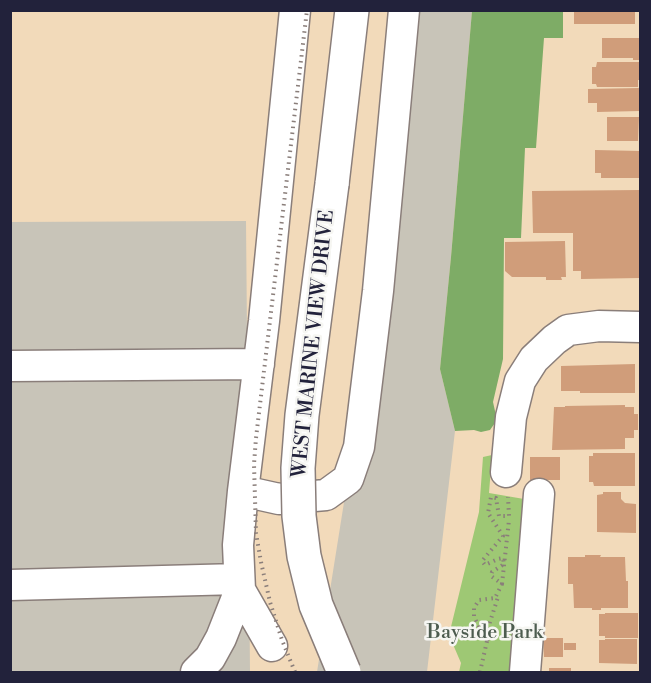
<!DOCTYPE html>
<style>
body{margin:0}
#map{position:relative;width:651px;height:683px;overflow:hidden;background:#f2daba;font-family:"Libre Bodoni",serif}
canvas{display:block}
.frame{position:absolute;inset:0;border:12px solid #22223b;pointer-events:none}
</style>
<div id="map">
<canvas width="651" height="683"></canvas>
<div class="frame"></div>
</div>
<script>
const ctx = document.querySelector('canvas').getContext('2d');
ctx.lineJoin = 'round';
function fill(path, color) {
  ctx.fillStyle = color;
  ctx.fill(path, 'evenodd');
}
function shape(rows) {
  const path = new Path2D();
  for (const r of rows) {
    path.moveTo(r[0], r[1]);
    for (let i = 2; i < r.length; i += 2) path.lineTo(r[i], r[i + 1]);
  }
  return path;
}
function stroke(path, color, width, dash) {
  ctx.strokeStyle = color;
  ctx.lineWidth = width;
  ctx.lineCap = dash ? 'butt' : 'round';
  ctx.setLineDash(dash || []);
  ctx.stroke(path);
}
function write(font, color, halo, rows, align = 'center') {
  ctx.font = font + ' "Libre Bodoni",serif';
  ctx.lineWidth = 5;
  ctx.setLineDash([]);
  ctx.textBaseline = 'middle';
  ctx.strokeStyle = halo;
  ctx.fillStyle = color;
  for (const [text, x, y, turn = 0] of rows) {
    ctx.save();
    ctx.translate(x, y);
    ctx.rotate((+turn || 0) * Math.PI / 180);
    ctx.textAlign = isNaN(turn) ? turn : align;
    if (halo) ctx.strokeText(text, 0, 0);
    ctx.fillText(text, 0, 0);
    ctx.restore();
  }
}
fill(shape([
 [410,11,472,11,451,257,440,369,455,431,427,672,317,672,377,295],
 [246,221,250,672,11,672,10,222]
]), '#c8c4b8');
fill(shape([
 [492,455,489,493,524,499,517,672,459,672,461,663,449,635,479,512,483,457]
]), '#9ec874');
fill(shape([
 [472,11,563,11,563,38,544,38,536,148,525,148,521,238,504,238,503,359,493,402,497,420,490,430,481,432,474,430,455,431,440,369,451,257]
]), '#7eac66');
fill(shape([
 [574,10,635,10,635,24,574,24],
 [602,38,640,38,640,60,633,60,633,58,602,58],
 [597,62,640,62,640,80,638,80,638,87,597,87,596,84,592,84,592,67,596,67],
 [640,88,640,111,597,112,597,103,588,103,588,89],
 [607,117,639,117,638,141,607,141],
 [595,150,640,151,640,178,601,178,601,173,595,173],
 [640,190,640,278,581,279,581,271,573,271,573,233,533,233,532,191],
 [565,241,566,277,561,277,562,280,546,280,546,277,512,277,505,271,505,242],
 [635,364,635,393,580,393,580,391,561,391,561,366],
 [625,405,625,407,634,407,634,414,638,414,638,430,634,430,634,438,625,438,625,449,552,450,554,407,565,407,565,406],
 [593,453,635,453,635,486,594,486,593,482,589,482,589,456,593,456],
 [530,457,560,457,560,480,530,480],
 [603,492,621,492,621,499,625,503,636,504,636,533,597,532,597,495,603,494],
 [585,555,601,555,600,557,625,557,626,581,628,581,628,608,601,608,601,610,592,610,592,608,574,608,573,584,568,584,568,557,585,557],
 [605,613,638,613,638,638,605,638,605,636,599,636,599,614,605,614],
 [543,638,563,638,563,657,544,657],
 [605,639,637,639,637,664,599,663,599,640,605,640],
 [564,643,576,643,576,650,564,650],
 [549,668,571,668,571,672,549,672]
]), '#d09d7a');
const minor = shape([
 [295,10,264,321,243,491,279,499,326,495,348,479,359,447,378,291,404,10],
 [10,366,259,364],
 [506,472,511,417,520,381,534,359,554,340,568,330,599,326,640,327],
 [243,491,238,545,240,590,272,646],
 [10,585,239,579],
 [196,672,210,658,221,638,240,590],
 [525,672,539,494]
]);
const major = shape([
 [332,184,352,10]
]);
stroke(minor, '#8a7e7a', 33);
stroke(major, '#8a7e7a', 36);
stroke(shape([
 [502,584,509,520],
 [487,641,490,622,498,597],
 [480,672,487,641,474,617,474,608,479,600,495,598,502,584,491,576,492,572,504,564,503,558,498,559,485,565,482,561,503,536,488,513,491,497,496,498,499,516,509,516,508,497]
]), '#8a7e7a', 4, [1.5, 4.5]);
stroke(minor, '#fff', 30);
stroke(major, '#fff', 33);
const majorBridge = shape([
 [332,184,302,415,298,468,299,516,304,556,316,605,344,672]
]);
stroke(majorBridge, '#8a7e7a', 36, []);
stroke(shape([
 [295,672,282,640,270,602,261,562,256,533,254,464,256,438,307,10]
]), '#8a7e7a', 4, [1.5, 4.5]);
stroke(majorBridge, '#fff', 33);
write('20px', '#22223b', '#f6f6f2', [
 ["WEST MARINE VIEW DRIVE",314,344,-84]
]);
write('20px', '#4d5c4f', '#f6f6f2', [
 ["Bayside Park",485,633]
]);
</script>
